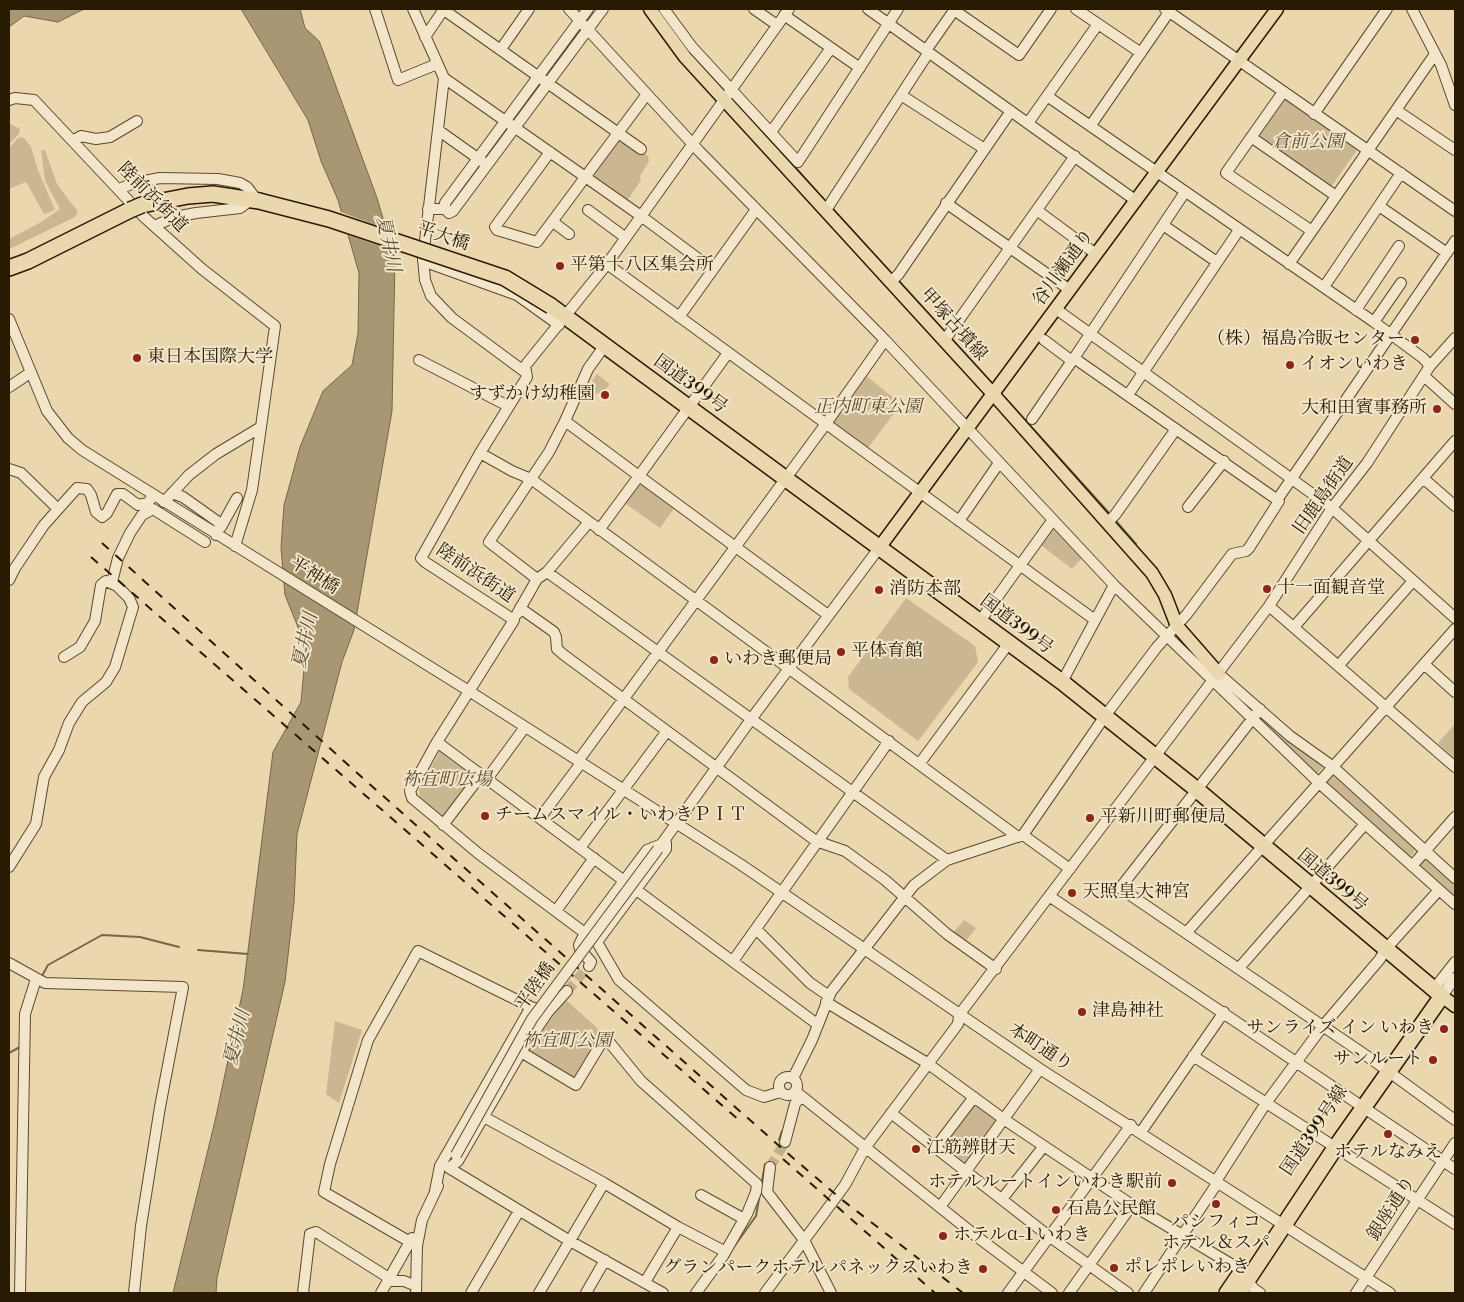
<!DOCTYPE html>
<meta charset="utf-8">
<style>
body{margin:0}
#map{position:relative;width:1464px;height:1302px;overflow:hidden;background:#ebd7ae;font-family:"Libre Bodoni",serif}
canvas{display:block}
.frame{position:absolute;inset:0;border:10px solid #291a04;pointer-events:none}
</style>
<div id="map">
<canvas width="1464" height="1302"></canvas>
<div class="frame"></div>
</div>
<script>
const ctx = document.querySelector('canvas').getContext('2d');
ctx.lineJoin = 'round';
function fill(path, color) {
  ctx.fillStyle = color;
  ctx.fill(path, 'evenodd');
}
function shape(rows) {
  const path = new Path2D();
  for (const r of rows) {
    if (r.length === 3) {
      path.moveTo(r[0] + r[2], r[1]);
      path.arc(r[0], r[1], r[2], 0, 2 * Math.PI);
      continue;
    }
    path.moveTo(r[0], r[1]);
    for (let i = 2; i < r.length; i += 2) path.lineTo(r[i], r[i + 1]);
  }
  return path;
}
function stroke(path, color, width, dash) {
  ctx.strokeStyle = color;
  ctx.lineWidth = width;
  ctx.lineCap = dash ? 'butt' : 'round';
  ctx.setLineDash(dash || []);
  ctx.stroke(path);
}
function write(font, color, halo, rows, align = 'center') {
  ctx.font = font + ' "Libre Bodoni","Noto Serif JP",serif';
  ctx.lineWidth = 4;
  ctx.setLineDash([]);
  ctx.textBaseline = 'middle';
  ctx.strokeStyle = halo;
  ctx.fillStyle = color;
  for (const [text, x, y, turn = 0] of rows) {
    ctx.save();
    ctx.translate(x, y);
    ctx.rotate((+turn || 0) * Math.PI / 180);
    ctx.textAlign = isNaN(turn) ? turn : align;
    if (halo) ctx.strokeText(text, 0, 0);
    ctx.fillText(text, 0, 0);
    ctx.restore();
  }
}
fill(shape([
 [1285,99,1357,150,1331,187,1259,136],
 [9,123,20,129,19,134,9,144],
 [23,137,31,147,38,170,55,210,44,214,26,182,9,189,9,148,18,138],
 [620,138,648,156,649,161,640,176,641,180,627,201,595,179,594,174],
 [41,150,45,150,57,184,78,212,75,217,9,249,9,239,43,221,60,209,45,181],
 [863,373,901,404,865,452,826,425],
 [597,374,610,384,603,392,588,396,584,393],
 [640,483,675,507,660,528,623,502],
 [1053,521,1085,555,1072,569,1037,542],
 [906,598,975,646,978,662,918,741,849,689,848,677],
 [1259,715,1323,767,1315,776,1256,719],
 [1455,724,1455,759,1438,743],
 [441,749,476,776,445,819,420,797,419,790],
 [1333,775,1417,849,1409,858,1326,784],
 [1428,858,1455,882,1455,899,1419,867,1423,859],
 [964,920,976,928,965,942,952,934],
 [566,1000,605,1035,580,1076,570,1080,523,1053],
 [335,1021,362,1030,339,1103,326,1094],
 [973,1103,998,1120,968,1163,965,1164,943,1146]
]), '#cab791');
const water = shape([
 [9,9,84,9,58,22,24,16,9,27,9,9],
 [241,9,300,9,305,28,319,41,323,51,377,198,395,259,392,411,354,630,342,662,297,834,294,903,285,982,217,1278,216,1293,173,1293,215,1121,243,990,273,752,301,702,306,647,285,595,281,547,284,505,300,447,323,391,352,365,358,333,359,273,338,200,321,161,308,120,241,9]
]);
fill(water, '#a99774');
stroke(water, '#766547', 1);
fill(shape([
 [338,211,389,230,395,251,345,234]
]), '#ebd7ae');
stroke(shape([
 [779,149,827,203],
 [832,208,893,275],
 [898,280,945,332],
 [950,337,991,382],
 [1006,399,1110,514],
 [1115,520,1136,544],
 [198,950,248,954],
 [42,976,48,965,102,935,140,937,179,947],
 [9,1053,20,1047],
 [779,1140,782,1131],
 [733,1248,756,1216,765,1164]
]), '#766547', 2);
stroke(shape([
 [567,991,589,966],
 [770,1167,785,1142]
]), '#c4b18c', 10, [10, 5]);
const minor = shape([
 [375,9,398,80,437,64],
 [413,9,444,78,423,258,425,280,431,296,452,318,525,372],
 [569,9,699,151,885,340,1114,585,1318,782,1455,904],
 [664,9,692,47,798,162,898,9],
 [754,9,777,25],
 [868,9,1135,200],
 [1076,9,1141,53],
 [1165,9,1455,211],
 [1412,9,1441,65,1455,105],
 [444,10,641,149],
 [954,10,1019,55,1051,9],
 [784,15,860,68],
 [425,37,444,9],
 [501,49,529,9],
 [444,78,641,216,712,269],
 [1283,92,1226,173,1312,231],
 [901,95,983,148],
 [1047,96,1374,322,1423,358,1430,366],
 [9,100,15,98,34,100,144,217,202,269,275,326,261,427,216,454,189,475,164,502],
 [1396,110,1455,150],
 [1314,114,1387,9],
 [1028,123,1098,24],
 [1091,125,1169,12],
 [438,130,483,162],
 [771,132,831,48],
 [1251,137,1336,196],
 [74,140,81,136,96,139,110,137,137,121],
 [550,152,495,227,497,230,537,242,647,94],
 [119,189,134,183,160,178,218,179,240,183,247,187,257,200],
 [946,203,1070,290],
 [1379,206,1447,253],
 [428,209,445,209,449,213,453,211,603,9],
 [445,209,445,203,588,9],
 [824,209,828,207,927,55,927,49,955,9],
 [588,210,626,238],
 [1038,211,1096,254],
 [553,222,569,234],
 [1163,225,1217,262],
 [154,226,175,217,196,213,240,208,252,199],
 [423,261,517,295,559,325],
 [607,264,1095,620],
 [1289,264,1435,54],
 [890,282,898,275,1011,111],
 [1324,287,1401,173],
 [1056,309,1332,508,1455,618],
 [1356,310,1399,246],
 [679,317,755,211],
 [9,319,47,411,68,438,82,450,469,691,740,864,1040,1069,1390,1293],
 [1374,322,1401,283],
 [1044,340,1072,361],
 [944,341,1075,156],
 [728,353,639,476,828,615],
 [419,360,508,406],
 [1424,376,1455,404],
 [9,387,30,373],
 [1128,395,1239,230],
 [1032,419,1074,358],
 [480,453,512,471,531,479,1018,837],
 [9,469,21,473,58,509],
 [1423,478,1455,506],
 [172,493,183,497,221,524,216,535],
 [1277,500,1455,241],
 [1188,507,1224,461],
 [959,521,999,463],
 [1108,522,1115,515,1176,429],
 [221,527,237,498],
 [599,530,639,476,565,421,588,369,605,345],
 [235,546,252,490,261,427],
 [547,572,947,860],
 [537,579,489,542,549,452,565,421],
 [9,580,15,568,44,525,77,488,87,489,91,495,96,512,102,517,107,513,117,494,123,494,138,505,148,503,153,495],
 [112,582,118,558,130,533,142,515,153,509,205,542],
 [1269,606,1455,767],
 [520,608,554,632,556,637,557,649,564,655,816,841,845,851,885,880,947,934,996,969],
 [517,614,537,579,547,572,589,522],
 [980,621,1052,521],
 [1294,627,1455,441],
 [1424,664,1455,692],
 [1339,665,1413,581],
 [1219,674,1290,736,1332,766,1455,878],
 [1062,682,1114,585],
 [1260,709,1120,888,1374,1061,1455,1120],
 [437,742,817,1024],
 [578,761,825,425,885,340],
 [920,763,1009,643],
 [487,779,525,727],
 [540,818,581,763],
 [443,825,481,775],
 [1023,835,1070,869],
 [580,848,667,731],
 [658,849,752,718,879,548],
 [1412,866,1455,817],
 [9,867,36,824,44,777,59,750,69,723,82,702,106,682,115,667,133,607,129,598,117,586,106,581,101,585,95,621,80,647,64,657],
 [1049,896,1455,1169],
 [556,911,594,858],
 [756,929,810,983,829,996],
 [1186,933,1455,629],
 [597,942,666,849,666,843],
 [733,961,889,741],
 [9,963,45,983,183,987,160,1107,141,1226,134,1293],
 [589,966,591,962,580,949,579,945,585,933,647,850,662,844],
 [1239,968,1365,824],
 [1434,989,1455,962],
 [1442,996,1455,978],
 [826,1002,927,1063,1005,1120,1132,1205,1236,1267,1254,1289,1260,1293],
 [548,1012,567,991],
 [521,1052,576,1085,605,1037,641,1081,757,1184,756,1192,747,1214,723,1256,696,1293],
 [1193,1056,1455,1224],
 [788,1086,9],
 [793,1078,812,1040,831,992,914,885,947,860,1023,835,1105,716,1157,647,1187,614,1232,554,1246,551,1249,548,1279,501,1074,358,1185,192],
 [795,1091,976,1236,1052,1293],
 [780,1092,764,1097,746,1090,619,980,597,942,479,854,412,798,410,791,437,742,514,620,425,562,421,558,424,553,480,453,527,377,525,366,607,264,789,9],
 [891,1113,1050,1237,1128,1293],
 [484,1117,604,1183,678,1227,724,1251],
 [1141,1132,1224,1012],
 [785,1142,795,1104,801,1096],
 [936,1147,974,1097],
 [770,1167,767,1192,804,1240,831,1293],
 [1216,1181,1266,1103,1323,1026,1380,959,1385,950,1439,890],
 [435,1191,440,1166,531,1007,548,1012,521,1052,458,1161,449,1168,570,1241,663,1293],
 [701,1195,744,1219],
 [1002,1199,1044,1146],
 [940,1207,1040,1069],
 [417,1246,324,1192,330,1164,368,1040,418,951,531,1007],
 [388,1281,404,1281,416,1286],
 [645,1282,678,1227],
 [20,1293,25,1014,36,979],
 [303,1293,310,1234,316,1232,389,1278],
 [381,1293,412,1238],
 [416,1293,417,1246,422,1220,438,1186],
 [471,1293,519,1211],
 [539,1293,604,1183],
 [586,1293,605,1260],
 [765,1293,845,1185,865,1148,958,1024,959,1015,1269,606,1332,508,1367,463,1430,366,1455,338],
 [1008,1293,1131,1125],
 [1069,1293,1132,1205],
 [1144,1293,1218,1182],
 [1356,1293,1455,1143]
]);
const major = shape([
 [650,9,685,57,994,395,1152,573,1165,595,1177,626,1219,674],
 [879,548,1277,9],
 [1442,996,1455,1006]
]);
const highway = shape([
 [142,205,188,196,213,194,259,201],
 [9,268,28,261,130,210],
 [551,306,1062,682,1196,789,1442,996,1335,1148,1239,1293],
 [1227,1293,1240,1274]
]);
stroke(minor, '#5a492e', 12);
stroke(major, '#291a04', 15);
stroke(highway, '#291a04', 18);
stroke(minor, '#f2e5ca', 10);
stroke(major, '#ebd7ae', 12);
stroke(highway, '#ebd7ae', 15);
stroke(shape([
 [102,543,365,780,785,1151,841,1199,963,1293],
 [91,557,740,1121],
 [783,1159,935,1293]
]), '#291a04', 2, [9, 9]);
const minorBridge = shape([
 [456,1155,532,1019,658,849]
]);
const highwayBridge = shape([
 [259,201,329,219,505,278,551,306],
 [130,210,142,205]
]);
stroke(minorBridge, '#5a492e', 12, []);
stroke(highwayBridge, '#291a04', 18, []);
stroke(minorBridge, '#f2e5ca', 10);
stroke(highwayBridge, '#ebd7ae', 15);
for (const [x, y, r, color] of [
 [560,266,5,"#8f2418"],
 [1415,340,5,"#8f2418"],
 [137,358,5,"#8f2418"],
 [1290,365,5,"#8f2418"],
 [605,395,5,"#8f2418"],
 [1437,409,5,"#8f2418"],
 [1267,589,5,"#8f2418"],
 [879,590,5,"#8f2418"],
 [841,652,5,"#8f2418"],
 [714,660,5,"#8f2418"],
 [485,816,5,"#8f2418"],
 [1090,818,5,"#8f2418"],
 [1072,893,5,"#8f2418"],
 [1082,1012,5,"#8f2418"],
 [1444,1029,5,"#8f2418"],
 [1433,1060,5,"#8f2418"],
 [1388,1134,5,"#8f2418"],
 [916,1149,5,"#8f2418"],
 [1172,1183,5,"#8f2418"],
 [1216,1204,5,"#8f2418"],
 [1056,1210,5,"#8f2418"],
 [943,1236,5,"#8f2418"],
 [1114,1268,5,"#8f2418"],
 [983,1269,5,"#8f2418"]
]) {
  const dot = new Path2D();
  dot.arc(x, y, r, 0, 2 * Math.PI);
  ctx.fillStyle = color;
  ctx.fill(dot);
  stroke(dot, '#f2e5ca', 2);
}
write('italic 18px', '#59492e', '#f2e5ca', [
 ["倉前公園",1308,143],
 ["正内町東公園",868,408],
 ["祢宜町広場",447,781],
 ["祢宜町公園",567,1042]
]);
write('18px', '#291a04', '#f2e5ca', [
 ["陸前浜街道",152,198,45],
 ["平大橋",443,237,19],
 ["谷川瀬通り",1064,268,-54],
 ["甲塚古墳線",953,325,48],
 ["国道399号",690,385,36],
 ["旧鹿島街道",1324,496,-55],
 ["陸前浜街道",475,574,34],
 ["平神橋",314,576,32],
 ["国道399号",1016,625,37],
 ["国道399号",1332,881,40],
 ["平陸橋",536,987,-55],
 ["本町通り",1040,1048,33],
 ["国道399号線",1315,1131,-56],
 ["銀座通り",1392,1209,-57]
]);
write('18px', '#291a04', '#f2e5ca', [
 ["平第十八区集会所",570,266],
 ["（株）福島冷販センター",1405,340,"right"],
 ["東日本国際大学",147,358],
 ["イオンいわき",1300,365],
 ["すずかけ幼稚園",595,395,"right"],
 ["大和田賓事務所",1427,409,"right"],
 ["十一面観音堂",1277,589],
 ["消防本部",889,590],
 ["平体育館",851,652],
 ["いわき郵便局",724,660],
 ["チームスマイル・いわきＰＩＴ",495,816],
 ["平新川町郵便局",1100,818],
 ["天照皇大神宮",1082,893],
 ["津島神社",1092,1012],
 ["サンライズ イン いわき",1434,1029,"right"],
 ["サンルート",1423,1060,"right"],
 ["江筋辨財天",926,1149],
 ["ホテルなみえ",1388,1153,"center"],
 ["ホテルルートインいわき駅前",1162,1183,"right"],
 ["石島公民館",1066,1210],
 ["パシフィコ",1216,1223,"center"],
 ["ホテル＆スパ",1216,1244,"center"],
 ["ホテルα-1 いわき",953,1236],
 ["ポレポレいわき",1124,1268],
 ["グランパークホテル パネックスいわき",973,1269,"right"]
], 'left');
write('italic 19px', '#5c4c31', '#f2e5ca', [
 ["夏井川",387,244,78],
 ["夏井川",306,641,-77],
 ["夏井川",238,1038,-76]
]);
</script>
